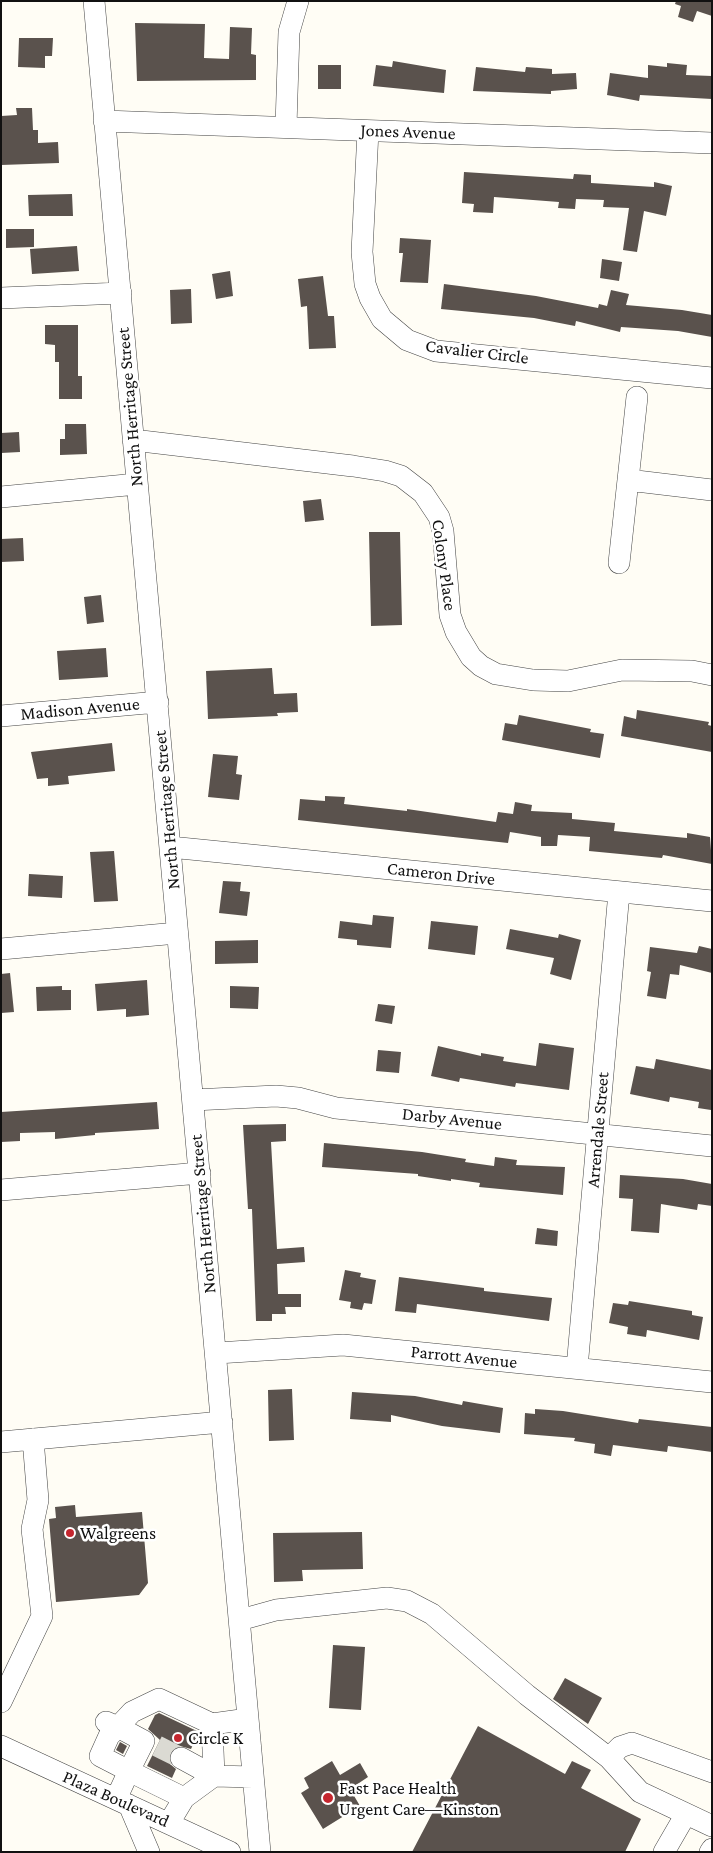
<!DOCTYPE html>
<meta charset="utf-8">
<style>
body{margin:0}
#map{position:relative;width:713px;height:1853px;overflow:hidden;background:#fffdf5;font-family:"Crimson Pro",serif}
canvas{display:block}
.frame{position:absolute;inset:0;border:2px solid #111;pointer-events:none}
</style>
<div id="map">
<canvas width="713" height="1853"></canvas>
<div class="frame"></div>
</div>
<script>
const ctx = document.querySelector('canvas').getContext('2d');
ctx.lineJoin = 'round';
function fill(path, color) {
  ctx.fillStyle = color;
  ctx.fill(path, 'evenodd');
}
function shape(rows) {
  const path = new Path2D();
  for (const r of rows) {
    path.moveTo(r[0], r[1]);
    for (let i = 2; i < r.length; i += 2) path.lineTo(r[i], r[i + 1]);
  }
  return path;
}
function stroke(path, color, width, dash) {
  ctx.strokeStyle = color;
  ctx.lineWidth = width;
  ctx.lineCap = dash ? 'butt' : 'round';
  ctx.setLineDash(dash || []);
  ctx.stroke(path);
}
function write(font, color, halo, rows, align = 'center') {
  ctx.font = font + ' "Crimson Pro",serif';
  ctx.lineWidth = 5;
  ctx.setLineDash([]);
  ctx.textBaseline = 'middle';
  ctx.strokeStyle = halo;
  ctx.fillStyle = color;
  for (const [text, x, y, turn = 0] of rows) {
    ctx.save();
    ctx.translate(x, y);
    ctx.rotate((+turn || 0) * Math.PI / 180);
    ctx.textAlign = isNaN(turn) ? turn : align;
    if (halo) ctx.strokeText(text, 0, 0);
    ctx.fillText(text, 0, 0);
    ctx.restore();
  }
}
fill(shape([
 [676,1,712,1,712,16,697,11,693,22,678,17,681,6,675,4],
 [135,23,205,24,204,58,229,59,230,27,252,28,251,54,256,55,256,80,137,81],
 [19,38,53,38,52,56,45,56,45,68,18,67],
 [393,61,446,70,444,93,373,86,376,65,392,67],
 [667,63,687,65,686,75,712,76,712,99,640,95,639,101,607,95,610,73,648,78,648,65,667,67],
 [318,65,341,65,341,89,318,89],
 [476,67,525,72,526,67,552,69,552,74,576,73,577,89,551,91,551,94,473,91],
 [16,108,32,108,33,130,38,130,38,143,58,142,59,163,1,165,1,116,17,115],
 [464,172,573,179,574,174,591,175,591,183,654,187,654,182,672,186,666,216,644,211,637,252,623,250,629,208,603,207,604,200,576,199,575,209,558,208,559,202,494,197,493,213,473,212,474,204,462,203],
 [72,194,73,216,29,216,28,195],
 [6,229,34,229,34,247,6,248],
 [400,238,431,240,428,283,400,282,403,253,399,253],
 [77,246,79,271,32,274,30,249],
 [602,259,622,262,619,281,600,278],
 [230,271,233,296,216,299,212,274],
 [323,276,328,316,334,316,336,348,309,349,307,306,301,307,298,279],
 [444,284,536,296,598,308,599,304,607,306,611,290,629,294,626,305,682,310,712,315,712,337,678,331,621,327,620,332,576,321,575,326,534,318,441,309],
 [191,289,192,323,171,324,170,290],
 [45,325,78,325,78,376,82,376,82,399,59,399,59,362,55,362,55,345,45,344],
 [65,424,86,424,87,454,60,455,60,439,65,439],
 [19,432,20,452,1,453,1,433],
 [321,499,324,520,305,522,303,501],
 [369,532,400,532,402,625,371,626],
 [23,538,24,561,1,562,1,539],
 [101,595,104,622,87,624,84,597],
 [106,648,108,677,59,680,57,651],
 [272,668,274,694,297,693,298,712,277,713,278,716,208,719,206,671],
 [637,710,709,722,708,725,712,726,712,752,621,736,624,716,636,719],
 [519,715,591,729,590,732,604,734,600,758,502,740,505,723,517,725],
 [112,743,115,771,68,776,69,784,48,786,48,778,37,779,31,752],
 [213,754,238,756,236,774,242,775,239,800,208,797],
 [325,796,345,797,344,804,407,811,407,809,496,822,498,812,513,814,515,802,532,805,531,811,572,813,572,819,615,823,614,831,687,838,687,833,710,837,712,864,663,855,662,858,589,851,590,837,558,835,557,846,541,846,541,837,510,832,508,843,298,820,300,799,325,801],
 [114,851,118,901,94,902,90,852],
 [29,874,63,876,62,898,28,896],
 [223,881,241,882,240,891,250,892,247,916,219,913],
 [373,915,394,917,391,948,357,945,357,940,338,938,340,921,372,925],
 [431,921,478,926,475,955,428,949],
 [510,929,558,938,559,934,581,940,571,980,550,974,554,958,506,949],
 [258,940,258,963,215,964,215,941],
 [699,946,712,949,712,973,680,965,679,975,670,974,666,999,647,996,651,972,647,971,650,947,697,953],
 [10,973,14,1012,1,1013,1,974],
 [147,980,149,1015,126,1017,126,1009,97,1011,95,984],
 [62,986,62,990,71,990,71,1010,37,1011,36,987],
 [230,986,259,987,258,1009,230,1008],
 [378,1004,395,1006,392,1024,375,1021],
 [539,1043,574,1048,569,1090,516,1083,515,1087,460,1078,459,1082,431,1076,438,1046,481,1056,481,1053,504,1057,503,1061,536,1066],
 [378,1050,401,1052,399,1073,376,1071],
 [656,1059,712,1070,711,1110,698,1108,699,1102,670,1097,669,1102,630,1094,636,1066,654,1069],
 [157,1102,159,1129,95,1133,95,1135,55,1139,55,1132,20,1133,20,1141,1,1142,1,1112],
 [286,1124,286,1141,271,1142,277,1249,304,1247,305,1262,277,1264,278,1294,301,1294,301,1307,285,1307,286,1314,272,1314,272,1321,256,1321,252,1209,248,1209,243,1125],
 [324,1143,422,1152,466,1159,465,1162,494,1166,495,1157,517,1160,516,1165,565,1167,563,1195,479,1187,480,1183,451,1179,451,1181,418,1176,418,1174,322,1167],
 [620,1175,683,1179,712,1184,712,1206,698,1204,697,1210,661,1204,659,1233,631,1231,633,1199,619,1198],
 [537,1228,558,1231,557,1246,535,1244],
 [345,1270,361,1273,360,1277,376,1280,372,1304,364,1303,362,1310,350,1308,351,1302,339,1300],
 [399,1277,484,1288,484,1291,552,1298,549,1321,417,1304,416,1313,395,1311],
 [629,1301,692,1311,692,1315,703,1317,699,1340,647,1330,646,1337,627,1334,628,1327,609,1323,613,1303,628,1305],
 [292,1389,294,1440,269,1441,268,1390],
 [352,1392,415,1396,462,1405,463,1401,503,1408,500,1433,442,1426,391,1415,391,1422,350,1419],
 [535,1409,563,1411,638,1423,639,1419,712,1427,712,1452,668,1446,667,1452,613,1445,611,1456,594,1453,595,1444,574,1441,575,1438,524,1434,525,1413,535,1414],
 [75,1505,76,1517,142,1512,148,1583,139,1595,56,1602,49,1519,56,1518,55,1507],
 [362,1532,363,1569,302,1570,303,1581,274,1582,273,1533],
 [333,1645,365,1647,361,1710,329,1708],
 [565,1678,602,1698,588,1724,553,1699],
 [159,1713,199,1732,191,1749,180,1746,170,1752,170,1764,176,1769,172,1778,147,1766,160,1740,148,1729,155,1715],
 [478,1726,565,1774,572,1761,591,1770,581,1788,641,1819,625,1852,412,1852],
 [120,1742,127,1746,123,1754,116,1750],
 [332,1761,340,1775,360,1763,368,1777,350,1789,360,1806,323,1829,301,1793,309,1788,304,1778]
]), '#5a524d');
stroke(shape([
 [157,1746,181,1758]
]), '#dbdad3', 21, [21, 11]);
const minor = shape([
 [94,1,260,1852],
 [104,121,712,143],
 [286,126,289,32,298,1],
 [368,131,362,252,365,284,370,298,382,319,407,340,436,351,712,378],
 [1,298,121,293],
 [133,440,353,466,385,471,401,476,423,493,439,517,443,531,450,615,456,632,471,657,481,666,496,674,533,680,568,681,622,670,692,671,712,675],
 [628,480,712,490],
 [1,497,137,484],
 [619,563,637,397],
 [1,716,158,702],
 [170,847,712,901],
 [1,949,177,933],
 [193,1100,276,1096,298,1098,336,1108,712,1146],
 [1,1190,200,1173],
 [217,1353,343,1345,712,1382],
 [577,1368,619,892],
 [1,1442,222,1422],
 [240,1620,276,1610,387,1598,407,1601,432,1614,527,1695,609,1758,640,1792,712,1826],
 [1,1702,42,1616,32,1529,38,1500,33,1439],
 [106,1722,118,1727,132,1712,159,1699,212,1724,248,1719],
 [212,1724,214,1776,253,1777],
 [118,1727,144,1741,129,1771,100,1756,109,1736,118,1727],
 [1,1746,230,1852],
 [609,1758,620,1747,632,1743,712,1772],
 [116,1799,129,1771,184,1798],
 [129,1805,149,1852],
 [169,1823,184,1798,214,1776,181,1758],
 [664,1852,686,1814],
 [710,1852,712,1849]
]);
stroke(minor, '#444', 22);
stroke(minor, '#fff', 21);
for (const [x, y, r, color] of [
 [70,1533,5,"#c4262e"],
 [178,1738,5,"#c4262e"],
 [328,1798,6,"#c4262e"]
]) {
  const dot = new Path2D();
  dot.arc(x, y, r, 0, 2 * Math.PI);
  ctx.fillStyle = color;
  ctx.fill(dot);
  stroke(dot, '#fff', 2);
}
write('18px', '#111', '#fff', [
 ["Jones Avenue",408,132,2],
 ["Cavalier Circle",477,352,7],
 ["North Herritage Street",130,407,-95],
 ["Colony Place",444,565,82],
 ["Madison Avenue",80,709,-5],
 ["North Herritage Street",167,810,-95],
 ["Cameron Drive",441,874,6],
 ["Darby Avenue",452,1119,6],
 ["Arrendale Street",598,1130,-85],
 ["North Herritage Street",203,1214,-95],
 ["Parrott Avenue",464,1357,6],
 ["Plaza Boulevard",116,1799,24]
]);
write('18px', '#111', '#fff', [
 ["Walgreens",80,1533],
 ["Circle K",188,1738],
 ["Fast Pace Health",339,1788],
 ["Urgent Care—Kinston",339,1809]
], 'left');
</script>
